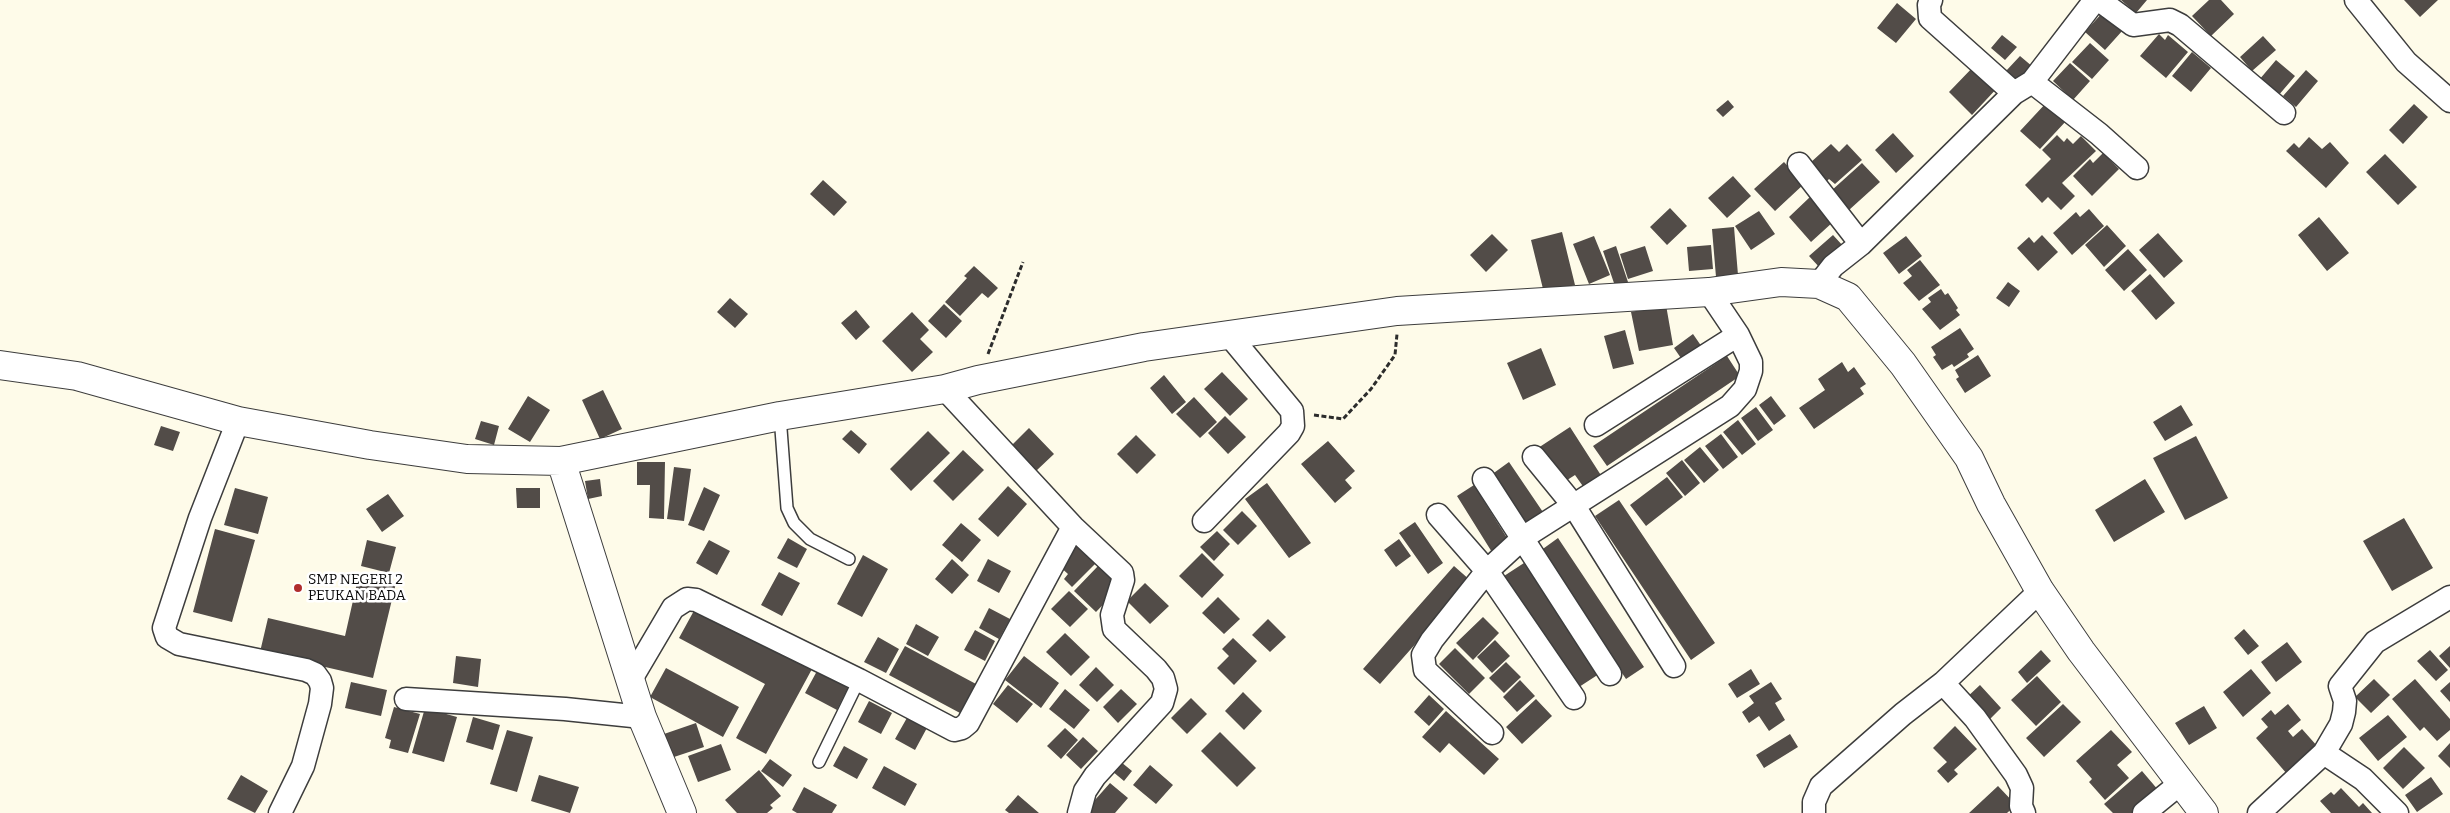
<!DOCTYPE html>
<style>
body{margin:0}
canvas{display:block;background:#fefbe9}
</style>
<canvas width="2450" height="813"></canvas>
<script>
const ctx = document.querySelector('canvas').getContext('2d');
ctx.lineJoin = 'round';
function fill(path, color) {
  ctx.fillStyle = color;
  ctx.fill(path, 'evenodd');
}
function shape(rows) {
  const path = new Path2D();
  for (const r of rows) {
    path.moveTo(r[0], r[1]);
    for (let i = 2; i < r.length; i += 2) path.lineTo(r[i], r[i + 1]);
  }
  return path;
}
function stroke(path, color, width, dash) {
  ctx.strokeStyle = color;
  ctx.lineWidth = width;
  ctx.lineCap = dash ? 'butt' : 'round';
  ctx.setLineDash(dash || []);
  ctx.stroke(path);
}
function write(font, color, halo, rows, align = 'center') {
  ctx.font = font + ' Bitter,serif';
  ctx.lineWidth = 5;
  ctx.setLineDash([]);
  ctx.textBaseline = 'middle';
  ctx.strokeStyle = halo;
  ctx.fillStyle = color;
  for (const [text, x, y, turn = 0] of rows) {
    ctx.save();
    ctx.translate(x, y);
    ctx.rotate((+turn || 0) * Math.PI / 180);
    ctx.textAlign = isNaN(turn) ? turn : align;
    if (halo) ctx.strokeText(text, 0, 0);
    ctx.fillText(text, 0, 0);
    ctx.restore();
  }
}
fill(shape([
 [2121,0,2147,0,2136,13],
 [2209,0,2221,0,2234,14,2211,36,2192,16],
 [2404,0,2438,0,2420,17],
 [1897,3,1916,19,1896,43,1877,28],
 [2103,12,2123,30,2105,50,2085,32],
 [2159,34,2165,40,2168,35,2188,52,2166,78,2140,56],
 [2002,35,2017,47,2005,60,1991,48],
 [2263,36,2276,50,2252,71,2240,57],
 [2090,43,2109,60,2092,79,2072,62],
 [2192,52,2211,68,2191,92,2172,76],
 [2020,56,2033,67,2019,83,2006,71],
 [2276,60,2295,76,2278,96,2259,80],
 [2070,63,2090,81,2073,100,2053,81],
 [1976,64,1999,86,1972,115,1949,92],
 [2306,70,2318,81,2296,107,2283,96],
 [1728,100,1734,107,1723,117,1716,110],
 [2047,102,2067,120,2040,149,2020,131],
 [2414,104,2428,117,2403,144,2389,130],
 [1893,133,1914,156,1896,173,1875,150],
 [2057,135,2064,142,2067,138,2073,144,2081,136,2096,151,2062,183,2075,196,2061,210,2048,197,2042,203,2025,185,2051,159,2042,150],
 [2309,137,2322,149,2330,142,2349,163,2326,188,2286,151,2294,143,2299,148],
 [1831,144,1839,152,1847,144,1862,160,1835,184,1829,179,1827,181,1810,163],
 [2103,153,2119,169,2092,196,2073,176,2090,159,2093,163],
 [2385,154,2417,187,2398,205,2366,172],
 [1784,162,1804,184,1775,211,1754,189],
 [1862,163,1880,182,1849,210,1831,191],
 [1733,176,1751,196,1727,218,1708,198],
 [823,180,847,202,834,216,810,194],
 [1810,197,1833,222,1811,242,1789,217],
 [1670,208,1687,226,1667,245,1650,227],
 [2089,209,2104,226,2072,255,2053,233,2076,212,2080,217],
 [1759,211,1775,234,1751,250,1735,226],
 [2319,217,2349,253,2327,271,2298,235],
 [2107,225,2126,246,2104,267,2085,245],
 [1734,227,1738,275,1716,277,1712,229],
 [1562,232,1575,285,1544,293,1531,240],
 [2158,233,2183,261,2164,278,2139,250],
 [1492,234,1508,250,1486,272,1470,255],
 [1833,235,1844,247,1820,268,1809,256],
 [2042,235,2058,252,2038,271,2017,248,2029,237,2034,243],
 [1594,236,1610,275,1589,284,1573,244],
 [1906,236,1922,256,1899,274,1883,253],
 [1711,245,1713,269,1689,271,1687,247],
 [1616,246,1628,282,1615,286,1603,251],
 [1645,246,1653,271,1628,279,1620,254],
 [2128,249,2147,270,2124,291,2105,270],
 [1920,260,1940,285,1919,301,1903,283,1912,276,1907,270],
 [974,266,998,288,988,298,982,293,960,316,945,302,967,278,964,276],
 [2150,274,2175,303,2156,320,2131,291],
 [2008,282,2020,291,2009,307,1996,298],
 [1941,289,1945,295,1948,293,1958,308,1956,310,1960,315,1940,330,1922,309,1931,302,1928,298],
 [730,298,748,314,735,328,717,312],
 [944,304,962,321,946,338,928,321],
 [1666,305,1673,345,1639,351,1631,312],
 [856,310,870,327,856,340,841,323],
 [912,312,929,330,920,339,933,352,912,372,882,341],
 [1960,328,1974,349,1967,354,1969,357,1954,367,1952,364,1942,370,1933,357,1936,355,1931,347],
 [1625,330,1634,364,1613,369,1604,336],
 [1693,334,1704,350,1685,364,1674,348],
 [1541,348,1556,385,1523,400,1507,363],
 [1978,355,1991,376,1965,393,1956,379,1959,377,1955,370],
 [1727,356,1740,376,1607,466,1593,446],
 [1842,362,1848,372,1854,367,1866,384,1860,388,1864,394,1814,429,1799,408,1825,390,1818,379],
 [1222,372,1248,399,1230,416,1204,389],
 [1164,375,1186,402,1172,414,1150,388],
 [603,390,622,429,600,439,582,400],
 [528,396,550,410,530,442,508,429],
 [1771,396,1786,416,1774,425,1759,405],
 [1194,397,1217,422,1200,438,1176,414],
 [2181,405,2193,425,2165,441,2153,422],
 [1756,407,1773,430,1758,441,1741,418],
 [1225,416,1246,437,1228,454,1208,433],
 [1738,420,1756,444,1742,455,1723,432],
 [481,421,499,426,494,445,475,439],
 [161,426,180,432,173,451,154,445],
 [1570,427,1604,480,1587,492,1575,475,1561,484,1538,448],
 [1029,428,1054,454,1036,471,1011,446],
 [851,430,867,444,859,454,842,439],
 [928,431,950,453,911,491,890,469],
 [1721,434,1738,457,1723,469,1705,446],
 [1136,435,1156,455,1137,474,1117,454],
 [2196,436,2228,498,2185,520,2153,458],
 [1328,441,1355,471,1345,480,1352,488,1335,503,1301,464],
 [1700,447,1719,470,1704,483,1684,460],
 [963,450,984,470,953,501,933,481],
 [1682,460,1700,483,1685,496,1666,473],
 [637,462,665,462,664,519,649,518,650,485,637,485],
 [1509,462,1549,521,1531,533,1491,475],
 [674,467,691,469,684,521,667,519],
 [1667,477,1683,497,1646,526,1630,505],
 [600,479,602,496,588,499,585,481],
 [2145,479,2165,512,2114,542,2095,510],
 [1267,483,1311,543,1289,558,1245,499],
 [1474,485,1512,546,1495,557,1457,496],
 [1008,486,1027,504,998,537,978,519],
 [704,487,720,495,704,531,688,525],
 [235,488,268,497,258,534,224,525],
 [516,488,540,488,540,508,517,508],
 [388,494,404,516,382,532,366,509],
 [1619,500,1715,643,1691,660,1595,516],
 [1242,511,1257,526,1238,545,1223,530],
 [2404,518,2433,568,2392,591,2363,541],
 [1415,522,1443,563,1428,574,1399,533],
 [961,523,981,540,962,562,942,545],
 [215,529,255,540,232,622,193,612],
 [1217,531,1230,544,1214,561,1200,547],
 [788,538,807,549,797,568,777,558],
 [1558,538,1644,667,1626,679,1540,551],
 [1399,539,1411,556,1396,567,1384,550],
 [367,540,396,547,389,573,361,566],
 [709,540,730,551,717,575,696,563],
 [1078,545,1096,563,1072,587,1064,579,1068,574,1058,565],
 [1202,553,1224,575,1202,598,1179,576],
 [863,555,888,569,862,617,837,604],
 [952,559,969,575,952,594,935,579],
 [988,559,1011,571,999,593,977,581],
 [1524,563,1599,674,1579,687,1504,576],
 [1098,566,1120,587,1096,612,1074,591],
 [1454,566,1471,581,1380,684,1363,669],
 [779,572,800,583,782,616,761,605],
 [359,574,396,583,373,678,260,652,268,618,345,636],
 [1145,583,1169,606,1150,624,1127,601],
 [1069,591,1088,609,1070,627,1051,609],
 [1218,597,1240,619,1224,634,1202,613],
 [696,607,812,669,766,754,736,738,765,684,679,638],
 [989,608,1010,619,999,639,979,628],
 [1483,617,1499,633,1473,660,1456,643],
 [1268,619,1286,637,1270,652,1252,635],
 [916,624,939,637,928,656,906,644],
 [2244,629,2259,646,2248,655,2234,638],
 [975,630,995,641,985,661,964,650],
 [1065,633,1090,657,1071,676,1046,652],
 [878,637,899,649,886,673,864,662],
 [1233,638,1257,661,1234,685,1217,668,1229,656,1222,649],
 [1495,640,1510,656,1492,673,1477,657],
 [2287,642,2302,662,2276,682,2261,662],
 [905,646,976,684,960,713,889,675],
 [2450,646,2450,668,2439,656],
 [1455,648,1485,678,1469,694,1439,664],
 [2041,650,2051,661,2027,683,2018,672],
 [2430,650,2448,670,2436,681,2417,661],
 [456,656,481,659,478,687,453,683],
 [1024,656,1059,683,1041,708,1005,680],
 [1506,662,1521,677,1504,693,1489,678],
 [1096,667,1114,685,1097,702,1079,685],
 [666,668,739,707,723,737,650,697],
 [1751,669,1760,684,1737,698,1728,684],
 [2251,669,2271,693,2243,717,2223,692],
 [817,671,848,688,837,710,805,693],
 [2037,676,2061,702,2036,726,2011,700],
 [2374,679,2390,695,2371,713,2355,697],
 [2415,679,2450,719,2450,730,2437,741,2424,727,2420,731,2392,699],
 [1520,680,1535,696,1517,712,1503,697],
 [351,682,387,690,381,716,345,708],
 [1771,682,1782,699,1775,703,1785,720,1769,731,1759,716,1749,723,1742,712,1754,703,1749,696],
 [2450,682,2450,702,2440,691],
 [1008,685,1033,704,1017,723,993,704],
 [1980,685,2001,708,1987,722,1965,699],
 [1065,689,1090,710,1074,729,1049,709],
 [1121,689,1137,704,1118,723,1103,707],
 [1243,692,1262,711,1244,730,1225,711],
 [1429,695,1444,709,1429,726,1414,712],
 [1191,698,1207,714,1187,734,1171,718],
 [1536,699,1552,716,1522,744,1506,727],
 [869,701,892,713,881,734,858,722],
 [2063,704,2081,722,2044,757,2026,738],
 [2288,704,2301,720,2288,731,2293,737,2302,729,2318,747,2287,774,2256,738,2268,727,2261,719,2271,710,2275,715],
 [2204,706,2217,728,2189,745,2175,723],
 [394,707,420,714,408,753,389,748,391,740,385,738],
 [425,708,457,717,444,762,412,753],
 [1446,711,1499,759,1484,775,1449,743,1440,753,1422,737],
 [2388,715,2407,737,2378,761,2359,738],
 [908,716,928,726,915,750,895,739],
 [473,717,500,725,493,750,466,742],
 [696,723,704,747,671,758,664,734],
 [1955,726,1977,749,1954,770,1958,774,1948,783,1937,771,1947,762,1933,748],
 [1065,728,1078,740,1061,759,1047,746],
 [507,730,533,737,517,792,490,784],
 [2111,730,2132,752,2117,765,2129,778,2105,800,2089,782,2092,779,2076,761],
 [1220,732,1256,768,1237,787,1201,751],
 [1790,734,1798,747,1764,768,1756,755],
 [1083,737,1098,751,1081,769,1066,755],
 [2450,743,2450,768,2438,756],
 [721,744,731,770,698,782,688,756],
 [844,746,868,759,857,779,833,766],
 [2404,747,2425,768,2403,789,2383,768],
 [770,759,792,775,783,787,761,771],
 [1121,762,1132,771,1124,781,1112,771],
 [1150,765,1173,785,1156,804,1133,785],
 [884,766,917,784,905,806,872,788],
 [759,770,781,796,770,805,773,808,767,813,737,813,725,800],
 [2142,771,2159,791,2134,813,2113,813,2104,804],
 [241,775,268,791,255,813,227,799],
 [539,775,579,787,570,813,531,801],
 [2431,777,2443,794,2417,812,2405,795],
 [1110,783,1128,798,1115,813,1091,813,1087,809],
 [1998,786,2016,805,2007,813,1969,813],
 [804,787,837,805,832,813,797,813,792,810],
 [2341,788,2359,807,2363,803,2372,813,2331,813,2320,801,2331,792,2334,795],
 [1018,795,1039,813,1009,813,1005,810]
]), '#524c48');
const service = shape([
 [780,416,787,508,794,523,810,539,849,559],
 [819,762,859,680]
]);
const minor = shape([
 [1931,0,1929,5,1930,18,2014,93],
 [2099,0,2133,25,2170,20,2180,25,2284,113],
 [2356,0,2406,62,2450,101],
 [2032,82,2099,134,2137,168],
 [1799,164,1861,244],
 [1819,284,1833,266,1861,244,2014,93,2032,82,2095,0],
 [945,389,1073,527,1122,573,1123,580,1112,615,1114,629,1156,669,1163,678,1166,689,1162,703,1095,776,1085,791,1079,813],
 [238,421,200,518,164,628,167,637,179,644,306,670,315,674,320,681,322,688,320,704,303,766,280,813],
 [1596,425,1738,335],
 [1534,457,1574,506,1674,666],
 [1484,479,1610,674],
 [1438,515,1487,571,1574,698],
 [1204,521,1289,433,1293,426,1292,411,1229,335],
 [630,681,673,608,687,599,696,600,859,680,954,730,962,728,968,723,1073,527],
 [1943,683,1975,718,2016,775,2022,788,2021,806,2024,813],
 [406,699,565,709,642,717],
 [1492,733,1425,670,1423,655,1432,640,1487,571,1524,537,1730,406,1745,389,1751,371,1751,362,1738,335,1709,292],
 [2324,753,2363,779,2397,813],
 [1814,813,1814,802,1821,786,1903,714,1943,683,2040,591],
 [2144,813,2182,782],
 [2259,813,2324,753,2341,724,2344,712,2345,701,2340,686,2375,642,2450,597]
]);
const tertiary = shape([
 [0,365,77,376,238,421,370,445,467,459,561,461,780,416,945,389,978,380,1144,347,1397,311,1709,292,1781,282,1819,284,1848,297,1903,364,1969,458,1991,504,2040,591,2081,651,2204,813],
 [561,461,642,717,682,813]
]);
stroke(service, '#3d3d3d', 14);
stroke(minor, '#3d3d3d', 25);
stroke(tertiary, '#3d3d3d', 30);
stroke(shape([
 [988,354,1023,262],
 [1314,415,1343,419,1371,389,1395,355,1397,334]
]), '#2c2c2c', 3, [5, 2.5]);
stroke(service, '#fff', 11);
stroke(minor, '#fff', 22);
stroke(tertiary, '#fff', 28);
for (const [x, y, r, color] of [
 [298,588,5,"#b02d2d"]
]) {
  const dot = new Path2D();
  dot.arc(x, y, r, 0, 2 * Math.PI);
  ctx.fillStyle = color;
  ctx.fill(dot);
  stroke(dot, '#fff', 2);
}
write('14px', '#0a0a0a', '#fff', [
 ["SMP NEGERI 2",308,580],
 ["PEUKAN BADA",308,596]
], 'left');
</script>
